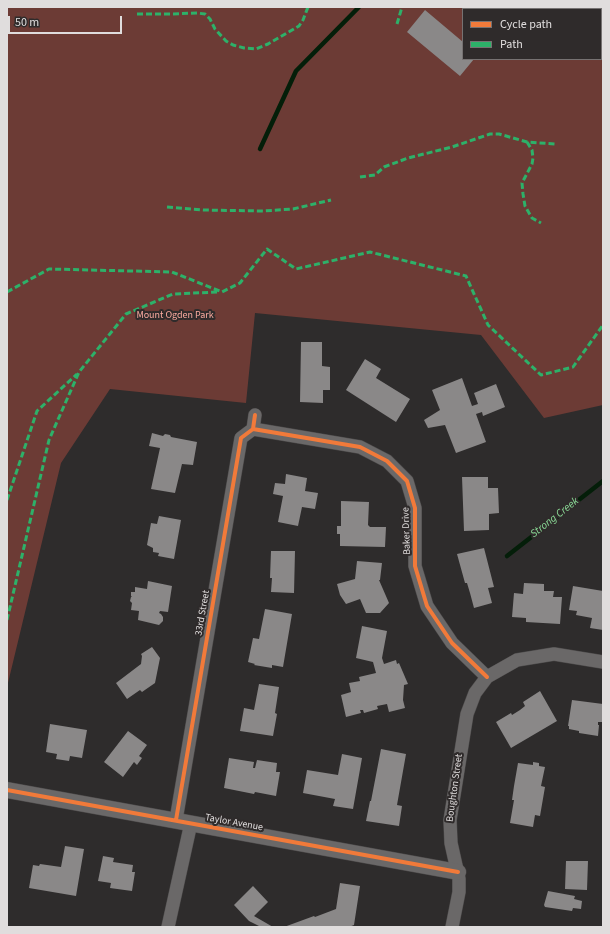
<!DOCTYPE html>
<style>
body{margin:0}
#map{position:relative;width:610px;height:934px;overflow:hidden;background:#2e2c2c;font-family:"Source Sans 3",sans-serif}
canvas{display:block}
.frame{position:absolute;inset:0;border:8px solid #e0dddd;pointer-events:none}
.legend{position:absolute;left:462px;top:8px;width:140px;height:52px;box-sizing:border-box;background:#2f2b2b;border:1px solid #767272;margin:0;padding:5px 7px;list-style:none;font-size:12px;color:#e0dddd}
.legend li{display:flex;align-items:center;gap:8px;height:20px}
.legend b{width:20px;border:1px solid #767272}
.scale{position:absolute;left:8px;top:16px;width:114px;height:18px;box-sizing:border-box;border:2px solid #e0dddd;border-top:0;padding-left:5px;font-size:12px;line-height:14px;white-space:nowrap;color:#e0dddd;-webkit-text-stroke:3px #2f2b2b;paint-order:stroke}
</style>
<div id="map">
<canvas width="610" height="934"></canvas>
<div class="frame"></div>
<ul class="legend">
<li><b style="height:5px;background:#f17a3a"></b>Cycle path</li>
<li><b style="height:5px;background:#2db169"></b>Path</li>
</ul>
<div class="scale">50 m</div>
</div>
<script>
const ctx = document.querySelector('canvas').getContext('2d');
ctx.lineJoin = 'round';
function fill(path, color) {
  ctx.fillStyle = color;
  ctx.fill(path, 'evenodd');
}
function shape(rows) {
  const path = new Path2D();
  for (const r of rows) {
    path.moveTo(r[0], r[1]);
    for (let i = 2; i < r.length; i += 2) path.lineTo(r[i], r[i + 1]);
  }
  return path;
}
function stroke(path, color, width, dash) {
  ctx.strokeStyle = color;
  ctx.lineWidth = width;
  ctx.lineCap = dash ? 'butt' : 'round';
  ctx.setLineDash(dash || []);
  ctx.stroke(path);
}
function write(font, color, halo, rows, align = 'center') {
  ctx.font = font + ' "Source Sans 3",sans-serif';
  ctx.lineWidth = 4;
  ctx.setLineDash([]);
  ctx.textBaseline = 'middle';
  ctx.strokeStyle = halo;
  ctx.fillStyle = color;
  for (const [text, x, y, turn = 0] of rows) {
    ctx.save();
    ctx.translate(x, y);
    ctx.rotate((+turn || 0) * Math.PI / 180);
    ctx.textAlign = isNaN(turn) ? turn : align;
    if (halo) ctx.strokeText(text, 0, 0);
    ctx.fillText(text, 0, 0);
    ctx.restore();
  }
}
fill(shape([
 [7,7,603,7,603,405,544,418,481,335,255,313,246,403,110,389,61,463,7,687],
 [463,9,601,9,601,59,463,59]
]), '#6c3b35');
stroke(shape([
 [260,149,296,71,359,7],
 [507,556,603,481]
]), '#041e09', 4.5);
fill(shape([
 [425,10,463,42,463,59,474,59,460,76,407,32],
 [301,342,322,342,322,366,330,367,330,390,323,390,323,403,300,402],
 [365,359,381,369,376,378,410,399,396,422,346,390],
 [462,378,472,406,478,404,474,393,496,384,505,407,483,416,482,412,476,414,486,442,456,453,445,425,428,428,424,420,440,410,432,390],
 [152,433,163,436,165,434,170,435,171,437,197,442,193,465,182,464,175,493,151,489,160,448,149,446],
 [286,474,307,478,305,491,318,493,315,509,302,507,298,526,278,522,283,496,273,494,275,483,285,484],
 [462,477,488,477,488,488,498,488,499,513,489,514,489,530,464,531],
 [341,501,369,502,368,525,370,527,386,527,385,547,340,546,340,534,337,534,337,526,341,526],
 [159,516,181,520,174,559,158,556,159,553,153,552,153,548,147,545,151,523,157,524],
 [484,548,494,587,488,588,492,603,474,608,470,593,467,583,465,583,457,554],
 [271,551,295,551,294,593,271,592,272,578,270,578],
 [357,561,382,563,380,580,379,580,389,603,380,613,366,613,360,599,346,604,340,595,337,584,355,579],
 [148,581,172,586,168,612,160,611,159,613,161,614,163,617,163,621,159,625,138,620,139,611,131,610,132,603,130,601,131,597,132,596,131,596,131,592,135,592,135,587,147,589],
 [524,583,544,584,544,591,554,591,553,597,562,597,560,624,526,622,526,618,512,617,514,593,523,594],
 [573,586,603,591,603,630,590,628,592,618,576,615,577,611,569,610],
 [265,609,292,614,283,667,272,665,272,668,254,665,255,664,248,662,253,638,259,639],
 [362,626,387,631,382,658,384,664,396,660,397,664,399,663,408,684,404,685,403,700,405,708,389,712,387,704,377,706,378,709,364,713,363,710,360,710,361,713,346,717,341,695,351,692,349,683,360,681,359,677,376,673,373,662,356,658],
 [152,647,160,658,155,683,142,692,140,690,127,699,116,683,141,664,142,656,141,654],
 [259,684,279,687,275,713,277,714,273,736,240,731,244,708,254,710],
 [540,691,557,721,511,748,496,722,511,713,512,715,520,710,525,706,523,702],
 [572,700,603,704,603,722,598,722,598,725,599,725,598,736,579,733,579,731,569,729,569,726,568,726],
 [50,724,87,730,82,758,70,756,69,761,56,759,57,754,46,752],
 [128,731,147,745,139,756,142,758,137,765,134,762,123,777,104,762],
 [381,749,406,754,397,805,402,806,399,826,366,821,370,801,371,801],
 [342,754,362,758,353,809,333,806,335,799,303,793,307,770,338,775],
 [229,758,254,762,253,768,255,768,257,760,277,763,276,772,280,772,276,796,255,792,254,794,224,788],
 [533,762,539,763,539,766,545,767,541,786,545,787,540,816,535,815,533,827,510,823,514,800,512,800,514,786,518,763,533,765],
 [65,846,84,849,76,896,29,888,33,865,39,866,40,864,61,867],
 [103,856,114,858,113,862,133,865,132,872,135,872,132,891,110,888,111,883,98,881],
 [566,861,588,861,587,890,565,889],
 [340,883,360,886,354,925,349,927,284,927,314,916,315,917,336,909],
 [253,886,268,902,254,916,273,927,261,927,249,921,234,905],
 [548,891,575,896,574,899,582,901,581,909,573,908,572,911,545,907,544,905]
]), '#8a8888');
const minor = shape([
 [253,429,360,447,387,461,407,481,415,508,415,566,427,606,452,643,487,677],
 [176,820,241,438,253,429,255,415],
 [168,927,191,823],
 [452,927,459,892,459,879,451,843,450,820,467,714,475,693,487,677,517,660,554,654,603,662]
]);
const tertiary = shape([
 [7,790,458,872]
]);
stroke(minor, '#4b4949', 14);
stroke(tertiary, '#4b4949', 17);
stroke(minor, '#6a6868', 13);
stroke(tertiary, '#6a6868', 16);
stroke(shape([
 [137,14,172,14,197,13,205,14,210,19,215,29,226,41,233,45,244,48,256,49,268,44,299,26,303,20,308,7],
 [397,24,402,7],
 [527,142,532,150,533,158,532,164,522,183,523,194,525,206,532,218,541,223],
 [360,177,375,175,384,167,408,158,452,147,490,134,499,134,527,142,555,144],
 [167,207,203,210,263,211,293,209,331,200],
 [7,292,49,269,172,272,222,292,240,283,267,249,296,269,370,252,466,276,488,325,541,375,573,367,603,325],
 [7,500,37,411,77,374],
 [7,620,49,440,79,372,126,314,173,294,218,292]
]), '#2db169', 3, [6, 3]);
stroke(shape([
 [253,429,360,447,387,461,407,481,415,508,415,566,427,606,452,643,487,677],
 [7,790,458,872],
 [176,820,241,438,253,429,255,415]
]), '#f17a3a', 4);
write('10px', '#fcaa9f', '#2f2b2b', [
 ["Mount Ogden Park",175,316]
]);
write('10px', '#e0dddd', '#2f2b2b', [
 ["Baker Drive",407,531,-92],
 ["33rd Street",203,613,-80],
 ["Boughton Street",455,788,-82],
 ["Taylor Avenue",234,823,10]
]);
write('italic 11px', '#8adb97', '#2f2b2b', [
 ["Strong Creek",555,518,-38]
]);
</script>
